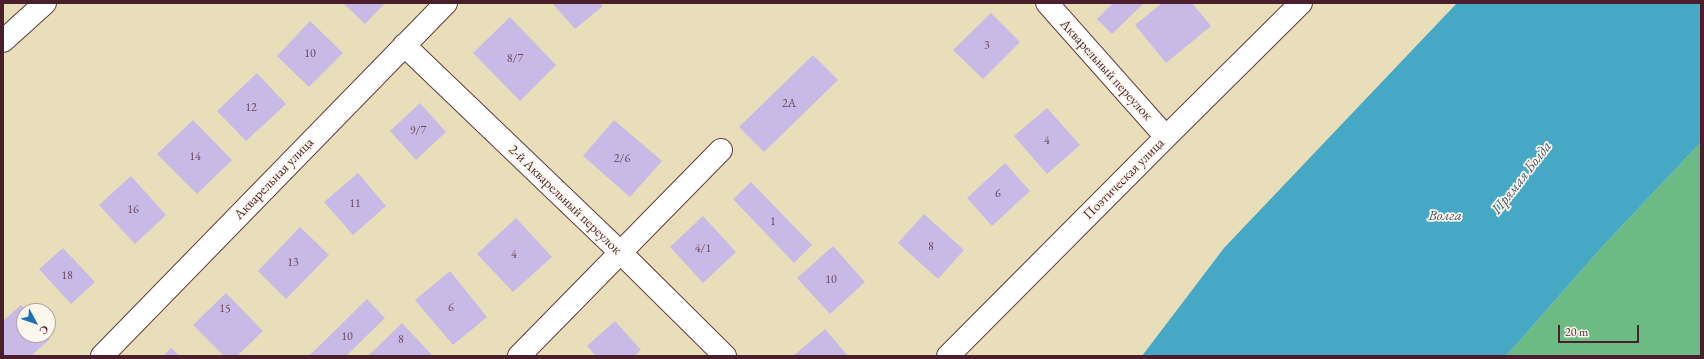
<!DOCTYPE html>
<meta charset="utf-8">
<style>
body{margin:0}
#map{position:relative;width:1704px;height:359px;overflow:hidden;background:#e8dfba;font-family:"EB Garamond",serif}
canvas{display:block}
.frame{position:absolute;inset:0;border:4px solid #4a1f2b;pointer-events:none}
.north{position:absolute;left:16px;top:303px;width:40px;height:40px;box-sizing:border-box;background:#fbf7ec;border:1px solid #b4a19f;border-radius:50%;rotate:130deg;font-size:11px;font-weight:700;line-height:16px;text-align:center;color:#4a1f2b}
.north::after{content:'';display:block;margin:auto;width:14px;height:18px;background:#1f6fb2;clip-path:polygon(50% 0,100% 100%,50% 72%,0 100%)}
.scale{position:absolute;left:1558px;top:325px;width:81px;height:18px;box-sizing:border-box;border:2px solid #4a1f2b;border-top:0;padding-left:5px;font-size:12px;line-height:14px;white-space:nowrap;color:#4a1f2b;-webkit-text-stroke:3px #fbf7ec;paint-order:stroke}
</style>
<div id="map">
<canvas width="1704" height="359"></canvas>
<div class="frame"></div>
<div class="north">С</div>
<div class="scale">20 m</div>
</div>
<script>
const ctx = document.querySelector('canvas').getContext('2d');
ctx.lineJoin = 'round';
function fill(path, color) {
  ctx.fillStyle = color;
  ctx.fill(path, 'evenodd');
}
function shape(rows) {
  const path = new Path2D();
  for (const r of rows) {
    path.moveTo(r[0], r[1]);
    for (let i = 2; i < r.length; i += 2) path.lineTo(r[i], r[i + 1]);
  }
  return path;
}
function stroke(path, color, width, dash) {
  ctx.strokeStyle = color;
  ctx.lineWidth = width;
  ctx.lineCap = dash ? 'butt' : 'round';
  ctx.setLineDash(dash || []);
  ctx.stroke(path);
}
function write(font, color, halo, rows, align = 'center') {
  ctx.font = font + ' "EB Garamond",serif';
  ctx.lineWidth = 3.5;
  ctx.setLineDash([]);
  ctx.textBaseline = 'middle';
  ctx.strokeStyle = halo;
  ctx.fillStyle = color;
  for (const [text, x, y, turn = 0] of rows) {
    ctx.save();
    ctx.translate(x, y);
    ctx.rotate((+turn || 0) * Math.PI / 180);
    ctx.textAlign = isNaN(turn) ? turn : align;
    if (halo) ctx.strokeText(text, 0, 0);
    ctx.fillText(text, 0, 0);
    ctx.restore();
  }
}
fill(shape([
 [1701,142,1701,356,1506,356,1602,247]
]), '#6cbb85');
fill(shape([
 [1457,3,1701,3,1701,142,1602,247,1506,356,1142,356,1224,248]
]), '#46a8c5');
fill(shape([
 [343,3,385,3,365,24],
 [552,3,600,3,603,6,575,29],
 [1113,3,1144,3,1112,34,1097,19],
 [1162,3,1192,3,1211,26,1166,63,1135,25],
 [991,13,1020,42,983,79,953,50],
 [510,17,556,65,520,101,473,53],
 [310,21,343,53,309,87,277,56],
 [813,55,838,80,764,152,739,127],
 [257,73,286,104,246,141,217,111],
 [420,103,446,132,416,160,390,131],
 [1047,108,1080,145,1047,174,1014,136],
 [193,120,232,160,197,194,157,154],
 [614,120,662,161,630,197,583,156],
 [1005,163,1030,191,992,226,967,198],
 [358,173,386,206,353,235,324,202],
 [131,176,166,215,135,244,99,205],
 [751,182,812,245,794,263,733,199],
 [924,214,964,250,938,279,898,243],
 [703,216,736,252,703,283,670,247],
 [516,218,552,257,513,292,477,254],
 [300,227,329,255,286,299,258,271],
 [833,246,865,282,830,314,797,278],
 [63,248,95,282,71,304,39,269],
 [450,271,487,317,453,345,415,300],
 [226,293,263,331,237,356,224,356,193,325],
 [367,299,385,318,346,356,309,356],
 [21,305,26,311,24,311,24,335,47,335,50,339,31,356,3,356,3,321],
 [615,321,641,350,634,356,596,356,587,346],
 [402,323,433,356,368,356],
 [825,329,848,356,793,356],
 [171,348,180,356,163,356]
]), '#c9b9e6');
const minor = shape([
 [1047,3,1166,137],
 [3,41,45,3],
 [404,45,620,252,725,356],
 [102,356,446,3],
 [519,356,721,150],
 [948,356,1166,137,1301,3]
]);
stroke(minor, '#623c40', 24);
stroke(minor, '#fff', 22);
write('12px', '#6a465a', null, [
 ["3",987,46],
 ["10",310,54],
 ["8/7",515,59],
 ["2А",789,104],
 ["12",251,108],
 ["9/7",418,131],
 ["4",1047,141],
 ["14",195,157],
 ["2/6",622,159],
 ["6",998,194],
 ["11",355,204],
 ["16",133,210],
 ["1",773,222],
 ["8",931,247],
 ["4/1",703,249],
 ["4",514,255],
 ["13",293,263],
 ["18",67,276],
 ["10",831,280],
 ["6",451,308],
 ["15",225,309],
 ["10",347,337],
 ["8",401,340]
]);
write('14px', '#4a1f2b', '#fbf7ec', [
 ["Акварельный переулок",1106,70,48],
 ["Акварельная улица",274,179,-46],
 ["Поэтическая улица",1124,179,-45],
 ["2-й Акварельный переулок",565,200,44]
]);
write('italic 15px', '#485669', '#fbf7ec', [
 ["Прямая Болда",1522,178,-52],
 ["Волга",1445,216]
]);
</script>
